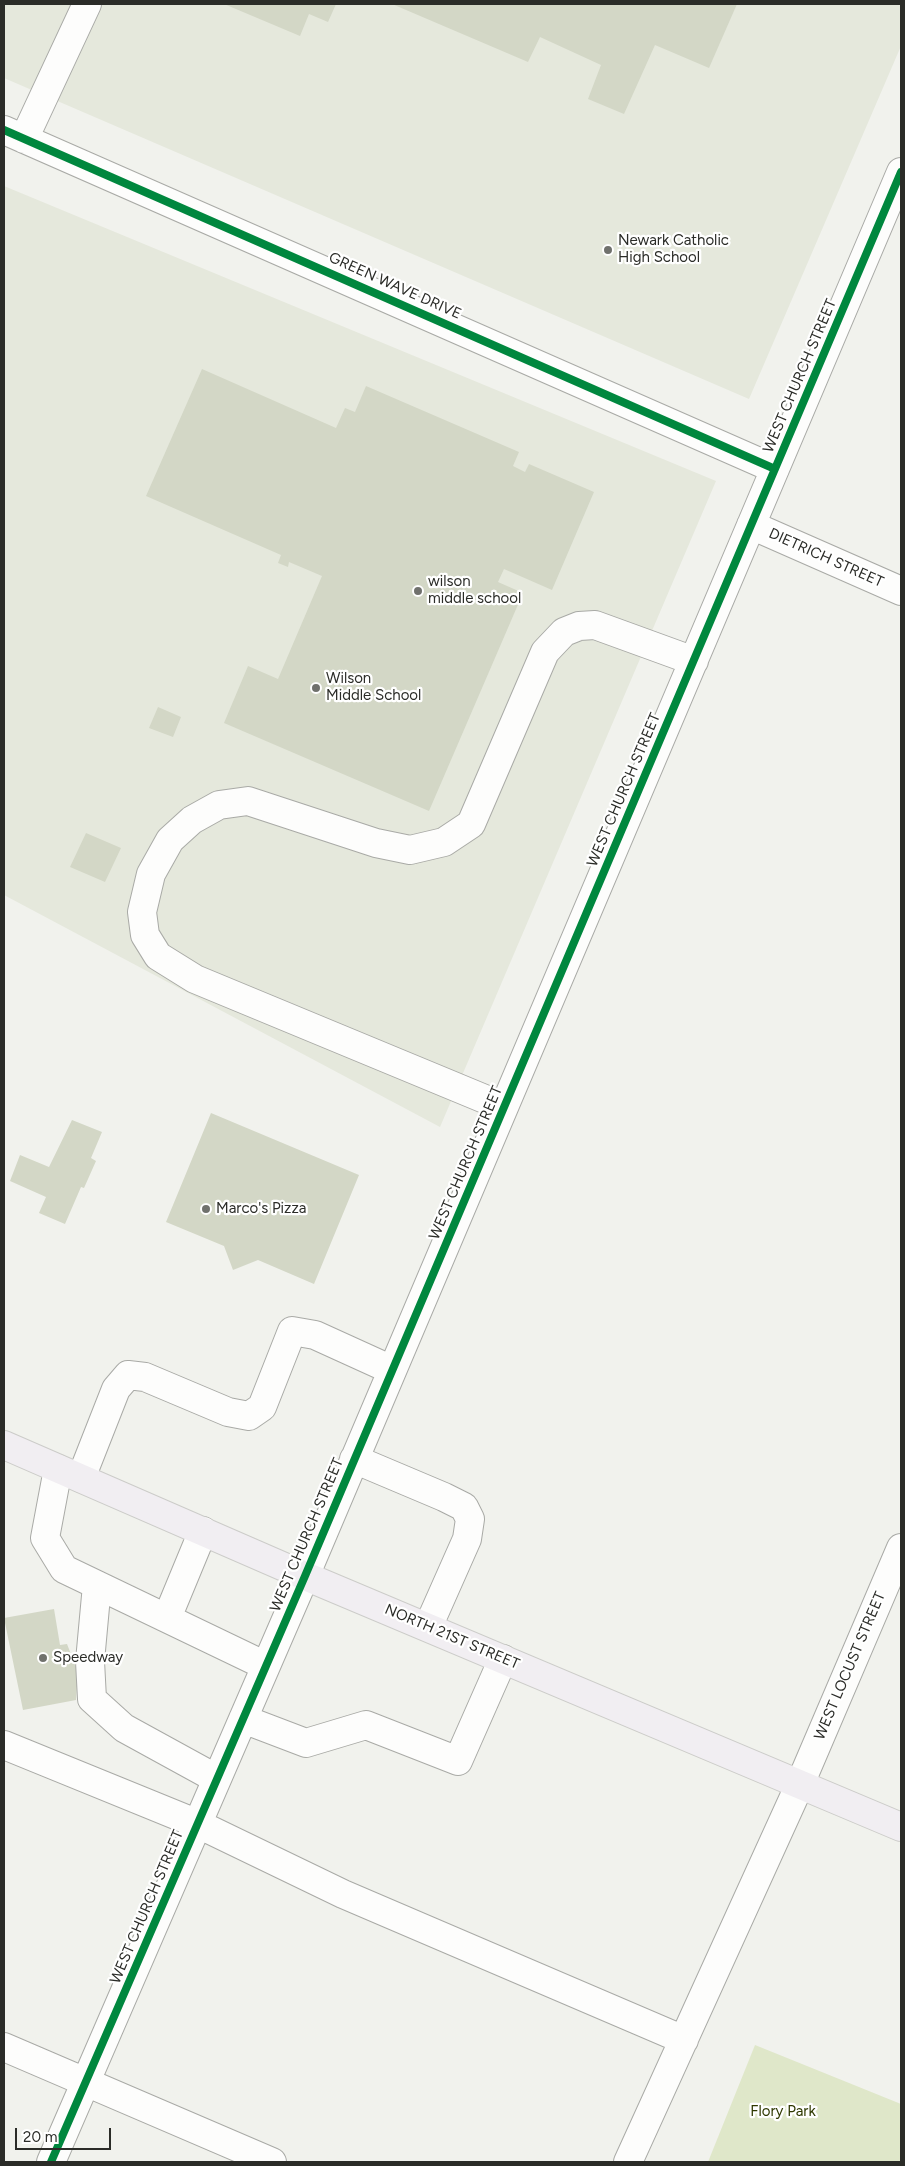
<!DOCTYPE html>
<style>
body{margin:0}
#map{position:relative;width:905px;height:2166px;overflow:hidden;background:#f1f2ed;font-family:Figtree,sans-serif}
canvas{display:block}
.frame{position:absolute;inset:0;border:5px solid #2b2c28;pointer-events:none}
.scale{position:absolute;left:15px;top:2128px;width:96px;height:22px;box-sizing:border-box;border:2px solid #2b2c28;border-top:0;padding-left:6px;font-size:15px;line-height:18px;white-space:nowrap;color:#2b2c28;-webkit-text-stroke:4px #fff;paint-order:stroke}
</style>
<div id="map">
<canvas width="905" height="2166"></canvas>
<div class="frame"></div>
<div class="scale">20 m</div>
</div>
<script>
const ctx = document.querySelector('canvas').getContext('2d');
ctx.lineJoin = 'round';
function fill(path, color) {
  ctx.fillStyle = color;
  ctx.fill(path, 'evenodd');
}
function shape(rows) {
  const path = new Path2D();
  for (const r of rows) {
    path.moveTo(r[0], r[1]);
    for (let i = 2; i < r.length; i += 2) path.lineTo(r[i], r[i + 1]);
  }
  return path;
}
function stroke(path, color, width, dash) {
  ctx.strokeStyle = color;
  ctx.lineWidth = width;
  ctx.lineCap = dash ? 'butt' : 'round';
  ctx.setLineDash(dash || []);
  ctx.stroke(path);
}
function write(font, color, halo, rows, align = 'center') {
  ctx.font = font + ' Figtree,sans-serif';
  ctx.lineWidth = 4.5;
  ctx.setLineDash([]);
  ctx.textBaseline = 'middle';
  ctx.strokeStyle = halo;
  ctx.fillStyle = color;
  for (const [text, x, y, turn = 0] of rows) {
    ctx.save();
    ctx.translate(x, y);
    ctx.rotate((+turn || 0) * Math.PI / 180);
    ctx.textAlign = isNaN(turn) ? turn : align;
    if (halo) ctx.strokeText(text, 0, 0);
    ctx.fillText(text, 0, 0);
    ctx.restore();
  }
}
fill(shape([
 [4,4,901,4,901,46,749,399,4,78],
 [4,186,716,481,440,1127,4,895]
]), '#e5e8dc');
fill(shape([
 [755,2045,901,2104,901,2162,708,2162]
]), '#dfe7c9');
fill(shape([
 [224,4,336,4,328,22,309,14,300,36],
 [392,4,737,4,709,68,655,45,624,114,588,99,601,65,540,37,528,62],
 [202,369,336,428,345,408,355,412,366,386,519,452,513,466,525,472,529,464,594,492,552,590,504,569,498,582,523,593,429,811,224,723,248,666,278,679,322,576,289,562,288,567,278,563,281,555,146,496],
 [158,707,181,717,173,737,149,728],
 [86,833,121,848,105,882,70,867],
 [211,1113,359,1175,314,1284,258,1260,233,1270,224,1246,166,1222],
 [72,1120,102,1132,91,1158,96,1161,84,1188,81,1187,65,1224,39,1213,46,1197,10,1181,20,1155,49,1167],
 [54,1609,60,1645,67,1644,78,1672,76,1700,23,1710,4,1618]
]), '#d3d7c6');
const minor = shape([
 [4,130,775,469],
 [24,139,87,4],
 [751,525,901,591],
 [504,1107,195,979,158,956,145,935,142,912,151,874,170,840,192,820,219,805,248,801,376,843,410,850,444,842,471,824,545,652,564,632,579,626,595,625,694,661],
 [354,1459,444,1497,464,1507,470,1519,467,1539,428,1627],
 [58,1469,45,1538,64,1569,266,1666],
 [81,1478,116,1389,128,1375,145,1377,228,1412,249,1416,262,1407,292,1331,315,1335,392,1370],
 [97,1585,90,1661,92,1699,124,1728,217,1779],
 [167,1618,203,1531],
 [243,1719,306,1743,366,1725,458,1761,503,1659],
 [4,1745,198,1824,343,1894,684,2040],
 [4,2047,272,2162],
 [51,2162,305,1576,901,172],
 [628,2162,800,1784,901,1548]
]);
const major = shape([
 [4,1445,305,1576,901,1827]
]);
stroke(minor, '#a9aaa6', 30);
stroke(major, '#ccccc9', 30);
stroke(minor, '#fdfdfc', 28);
stroke(major, '#f1eef2', 28);
stroke(shape([
 [4,130,775,469],
 [51,2162,305,1576,901,172]
]), '#00873e', 8);
for (const [x, y, r, color] of [
 [608,250,5,"#70716d"],
 [418,591,5,"#70716d"],
 [316,688,5,"#70716d"],
 [206,1209,5,"#70716d"],
 [43,1658,5,"#70716d"]
]) {
  const dot = new Path2D();
  dot.arc(x, y, r, 0, 2 * Math.PI);
  ctx.fillStyle = color;
  ctx.fill(dot);
  stroke(dot, '#fff', 2);
}
write('15px', '#2b2c28', '#fff', [
 ["Newark Catholic",618,241],
 ["High School",618,258],
 ["wilson",428,582],
 ["middle school",428,599],
 ["Wilson",326,679],
 ["Middle School",326,696],
 ["Marco's Pizza",216,1209],
 ["Speedway",53,1658]
], 'left');
write('15px', '#2b2c28', '#fff', [
 ["GREEN WAVE DRIVE",395,286,24],
 ["WEST CHURCH STREET",800,376,-67],
 ["DIETRICH STREET",826,558,24],
 ["WEST CHURCH STREET",624,790,-67],
 ["WEST CHURCH STREET",466,1163,-67],
 ["WEST CHURCH STREET",307,1535,-67],
 ["NORTH 21ST STREET",452,1637,23],
 ["WEST LOCUST STREET",850,1666,-67],
 ["WEST CHURCH STREET",147,1907,-67]
]);
write('15px', '#2f3900', '#fff', [
 ["Flory Park",783,2112]
]);
</script>
